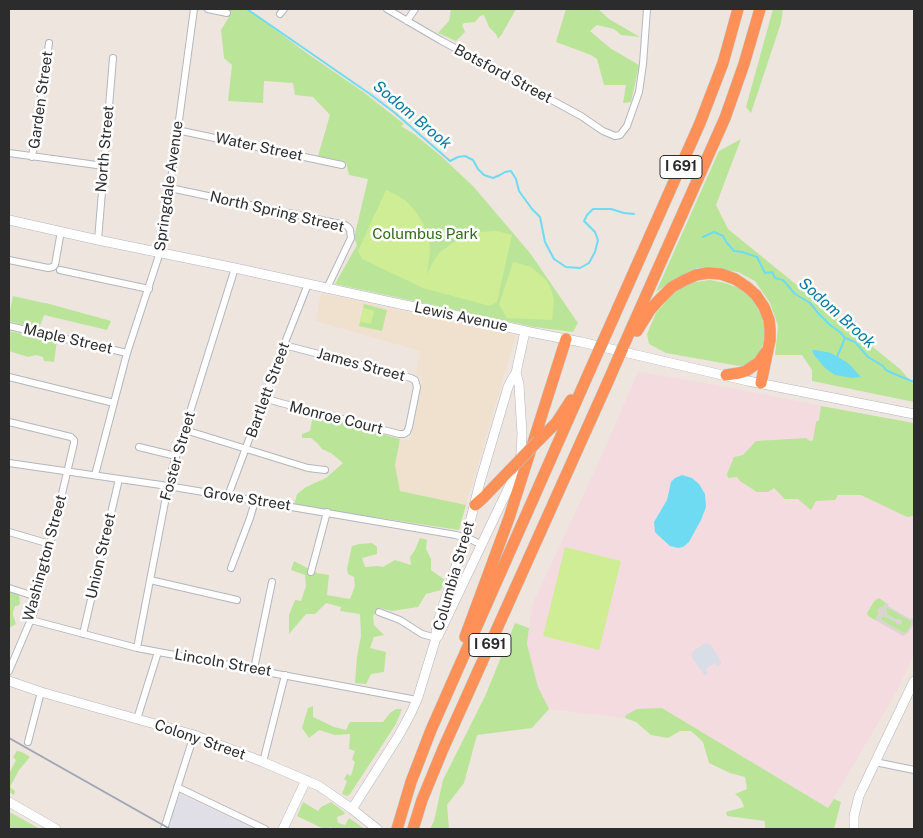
<!DOCTYPE html>
<style>
body{margin:0}
#map{position:relative;width:923px;height:838px;overflow:hidden;background:#eee5de;font-family:"Public Sans",sans-serif}
canvas{display:block}
.frame{position:absolute;inset:0;border:10px solid #2c2c2c;pointer-events:none}
</style>
<div id="map">
<canvas width="923" height="838"></canvas>
<div class="frame"></div>
</div>
<script>
const ctx = document.querySelector('canvas').getContext('2d');
ctx.lineJoin = 'round';
function fill(path, color) {
  ctx.fillStyle = color;
  ctx.fill(path, 'evenodd');
}
function shape(rows) {
  const path = new Path2D();
  for (const r of rows) {
    path.moveTo(r[0], r[1]);
    for (let i = 2; i < r.length; i += 2) path.lineTo(r[i], r[i + 1]);
  }
  return path;
}
function stroke(path, color, width, dash) {
  ctx.strokeStyle = color;
  ctx.lineWidth = width;
  ctx.lineCap = dash ? 'butt' : 'round';
  ctx.setLineDash(dash || []);
  ctx.stroke(path);
}
function write(font, color, halo, rows, align = 'center') {
  ctx.font = font + ' "Public Sans",sans-serif';
  ctx.lineWidth = 5;
  ctx.setLineDash([]);
  ctx.textBaseline = 'middle';
  ctx.strokeStyle = halo;
  ctx.fillStyle = color;
  for (const [text, x, y, turn = 0] of rows) {
    ctx.save();
    ctx.translate(x, y);
    ctx.rotate((+turn || 0) * Math.PI / 180);
    ctx.textAlign = isNaN(turn) ? turn : align;
    if (halo) ctx.strokeText(text, 0, 0);
    ctx.fillText(text, 0, 0);
    ctx.restore();
  }
}
fill(shape([
 [180,794,255,829,167,829]
]), '#e0dee6');
fill(shape([
 [321,293,516,335,466,505,400,491,395,465,400,439,410,441,415,420,422,377,416,375,420,351,316,321]
]), '#efe1cd');
fill(shape([
 [638,372,705,383,914,424,914,655,897,691,828,808,662,708,626,715,625,718,549,709,538,687,527,644,532,605,602,455]
]), '#f4dbdf');
fill(shape([
 [706,643,711,645,722,663,718,666,715,663,706,669,708,673,705,676,693,659,692,654,694,650]
]), '#d9dde6');
fill(shape([
 [230,9,247,9,257,16,308,54,362,91,404,124,401,126,414,134,441,156,473,186,530,253,578,323,573,332,534,327,335,284,357,245,354,238,368,179,349,175,346,162,318,156,330,115,313,97,295,95,293,83,264,81,263,103,228,101,232,65,224,58,221,30,229,17],
 [451,9,516,9,502,34,498,39,496,34,489,27,484,15,480,16,475,22,464,23,462,25,465,32,456,41,438,33,449,21],
 [566,9,598,9,609,19,640,37,621,35,614,29,597,25,590,31,610,48,639,65,631,102,623,103,626,85,604,85,597,59,591,55,556,42],
 [773,9,783,9,781,23,751,113,746,107],
 [741,139,716,205,728,229,900,369,914,385,914,402,812,381,812,370,802,355,775,355,778,326,770,303,755,281,738,272,713,268,697,268,675,279,656,292,719,151],
 [710,280,725,283,739,288,751,298,761,314,764,326,764,341,760,352,747,365,739,366,666,353,649,344,647,334,656,313,669,298,681,287,695,282],
 [13,296,44,303,46,303,111,321,107,330,44,315,39,329,9,321,9,316],
 [364,304,387,310,382,331,359,326],
 [9,331,57,341,54,362,44,361,43,357,36,355,28,357,9,351],
 [821,406,914,423,914,516,907,517,861,495,838,495,835,500,816,501,811,510,798,499,785,499,774,488,768,492,757,492,740,481,737,477,728,478,727,474,734,457,743,455,756,441,806,438,810,441,813,440,816,422,819,420],
 [313,415,400,439,395,465,400,491,466,505,459,530,294,505,297,494,306,487,326,478,343,463,331,453,322,449,317,443,311,438,302,438,302,434,310,431],
 [420,538,427,540,426,549,431,559,431,570,445,580,441,590,426,594,418,607,392,611,380,608,373,616,374,625,384,635,374,637,370,648,386,652,384,672,371,674,366,684,355,683,357,657,361,636,360,614,340,611,341,607,326,603,315,614,306,614,289,634,289,615,295,600,301,601,306,586,305,575,291,570,294,561,317,573,329,575,327,595,350,599,355,586,354,577,348,574,347,569,352,546,359,544,372,543,377,547,377,554,362,558,365,567,378,566,383,567,395,560,411,565,410,557,415,550],
 [9,591,19,594,20,604,17,606,15,606,13,612,13,615,16,624,9,628],
 [879,598,886,603,875,620,868,616,867,613,875,600],
 [887,607,911,621,911,625,907,632,903,633,880,619,881,617,885,616,896,622,902,624,902,621,901,620,895,619,887,614,886,609],
 [515,623,529,628,527,644,538,687,549,709,532,728,477,735,464,783,447,805,449,829,430,829,434,821,443,780,486,694],
 [313,706,313,717,334,727,346,730,350,722,383,722,390,713,396,709,402,709,396,724,350,794,347,796,342,794,347,781,344,779,347,774,351,776,355,762,352,759,355,751,349,749,350,734,335,735,319,730,309,738,302,728,308,708],
 [662,708,828,808,834,799,841,802,834,829,765,829,765,821,727,816,726,812,744,807,741,799,735,794,747,789,745,777,730,773,709,763,703,742,691,731,680,731,668,738,651,735,636,722,625,718,626,715,637,709],
 [17,751,22,752,30,757,19,770,10,787,15,791,14,795,9,792,9,774,16,760,13,757,16,752],
 [303,802,318,811,321,807,331,802,343,811,345,814,337,817,338,823,345,825,349,818,365,829,333,829,330,827,329,829,324,829,297,816],
 [9,812,15,815,40,829,9,829]
]), '#bae599');
fill(shape([
 [386,190,397,195,406,201,415,211,423,223,429,240,430,250,427,275,432,263,440,252,454,242,466,236,481,232,497,231,512,235,497,302,490,306,423,288,362,259,358,251],
 [513,262,531,267,546,280,551,289,554,300,552,320,507,318,499,305],
 [363,308,374,311,371,324,360,322],
 [565,547,621,561,599,650,543,636]
]), '#cfed95');
fill(shape([
 [886,603,889,604,888,606,910,619,912,618,914,619,913,625,908,633,903,636,875,620,879,615,877,612,878,609,881,607,883,607],
 [887,607,911,621,911,625,907,632,903,633,880,619,881,617,886,616,894,621,898,625,902,624,902,621,901,620,895,619,887,614,886,609]
]), '#dad5d1');
fill(shape([
 [812,350,816,350,831,353,848,363,861,377,852,378,835,375,825,368,814,355],
 [682,475,692,478,699,484,705,494,706,507,701,520,689,542,683,547,678,548,670,546,659,536,655,532,654,522,667,500,671,482,675,478]
]), '#6fdbf2');
stroke(shape([
 [247,9,370,94,395,113,450,161,458,157,465,156,473,160,478,169,484,175,493,178,500,175,505,172,511,171,516,179,519,191,532,209,540,217,545,242,554,259,566,267,580,268,589,263,595,252,598,240,595,232,584,221,587,215,593,209,611,209,624,213,634,214],
 [703,237,714,232,723,236,727,243,734,251,742,252,757,257,765,273,772,272,775,278,783,280,795,294,810,303,819,314,830,325,840,332,845,338,855,342,868,357,883,366,886,370,892,373,914,382],
 [837,357,845,338]
]), '#6fdbf2', 2);
const street = shape([
 [208,9,227,13],
 [387,9,440,40,524,85,581,116,603,131,615,136,620,135,627,126,639,92,643,64,647,9],
 [280,14,284,9],
 [407,21,415,9],
 [177,130,342,165],
 [9,153,104,166],
 [32,157,49,43],
 [170,188,345,225,348,227,350,230,351,238,327,288],
 [98,240,113,58],
 [9,260,48,268,53,267,55,265,61,231],
 [60,270,149,289],
 [9,326,127,353],
 [9,377,114,403],
 [264,398,281,403,399,434,404,434,407,432,409,427,417,387,415,380,411,378,284,345],
 [9,422,71,437,74,440,74,443,34,612,9,671],
 [185,430,308,468,325,470],
 [139,447,176,456],
 [9,463,168,486,456,535,470,539,482,545],
 [95,475,127,353,162,246,194,9],
 [228,496,284,345,308,284],
 [9,532,50,544],
 [231,568,250,518,255,501],
 [311,572,327,512],
 [150,580,237,600],
 [9,588,37,597],
 [379,612,400,620,422,634,436,638],
 [31,620,137,648,417,700],
 [83,634,119,479],
 [137,648,170,476,235,268],
 [254,669,272,582],
 [137,719,158,652],
 [28,742,41,692],
 [263,762,285,675],
 [875,762,914,770],
 [177,787,265,829],
 [164,829,194,735]
]);
const secondary = shape([
 [9,220,98,240,235,268,400,304,445,313,530,332,581,342,748,381,914,414],
 [438,636,519,466,521,453,522,434,519,384,516,373],
 [9,681,41,692,194,735,263,762,319,786,352,809,377,829],
 [9,802,56,829],
 [352,809,399,735,411,713,418,697,436,638,436,633,437,625,469,526,480,482,508,387,512,379,516,373,525,331],
 [283,829,306,780],
 [854,829,854,816,859,796,914,681]
]);
const highway = shape([
 [612,321,700,123,723,63,738,9],
 [637,331,650,310,658,301,672,287,685,280,696,275,708,273,721,274,735,279,747,287,756,295,764,307,769,320,770,329,770,340,761,383],
 [623,347,725,118,744,64,760,9],
 [726,375,739,373,746,371,759,362,766,352],
 [538,441,556,423,571,400],
 [475,505,483,498,510,470],
 [465,637,509,518,566,339],
 [397,829,411,782,431,730,591,368],
 [413,829,422,800,443,749,606,386]
]);
stroke(street, '#b2b6c0', 8);
stroke(secondary, '#b2b6c0', 10);
stroke(highway, '#c4c4c4', 12);
stroke(street, '#fff', 6);
stroke(secondary, '#fff', 9);
stroke(highway, '#ff9158', 11);
stroke(shape([
 [9,738,170,829]
]), '#a0a5b6', 2);
const highwayBridge = shape([
 [591,368,612,321],
 [606,386,623,347],
 [510,470,538,441]
]);
stroke(highwayBridge, '#c4c4c4', 12, []);
stroke(highwayBridge, '#ff9158', 11);
for (const [x, y, w] of [
 [681,167,42],
 [490,645,42]
]) {
  const box = new Path2D();
  box.roundRect(x - w / 2, y - 11.5, w, 23, 4);
  ctx.fillStyle = '#fff';
  ctx.fill(box);
  stroke(box, '#2c2c2c', 1);
}
write('bold 14px', '#2c2c2c', null, [
 ["I 691",681,167],
 ["I 691",490,645]
]);
write('15px', '#2c2c2c', '#fff', [
 ["Botsford Street",503,74,28],
 ["Garden Street",41,100,-82],
 ["Water Street",259,147,12],
 ["North Street",105,149,-85],
 ["Springdale Avenue",169,186,-82],
 ["North Spring Street",277,212,13],
 ["Lewis Avenue",461,317,12],
 ["Maple Street",68,339,13],
 ["James Street",361,365,15],
 ["Bartlett Street",268,390,-70],
 ["Monroe Court",336,418,14],
 ["Foster Street",178,456,-74],
 ["Grove Street",247,499,9],
 ["Union Street",101,556,-77],
 ["Washington Street",45,558,-75],
 ["Columbia Street",454,576,-74],
 ["Lincoln Street",223,663,10],
 ["Colony Street",200,740,19]
]);
write('15px', '#326c19', '#fff', [
 ["Columbus Park",425,234]
]);
write('italic 16px', '#0a7ba1', '#fff', [
 ["Sodom Brook",412,115,40],
 ["Sodom Brook",837,313,42]
]);
</script>
